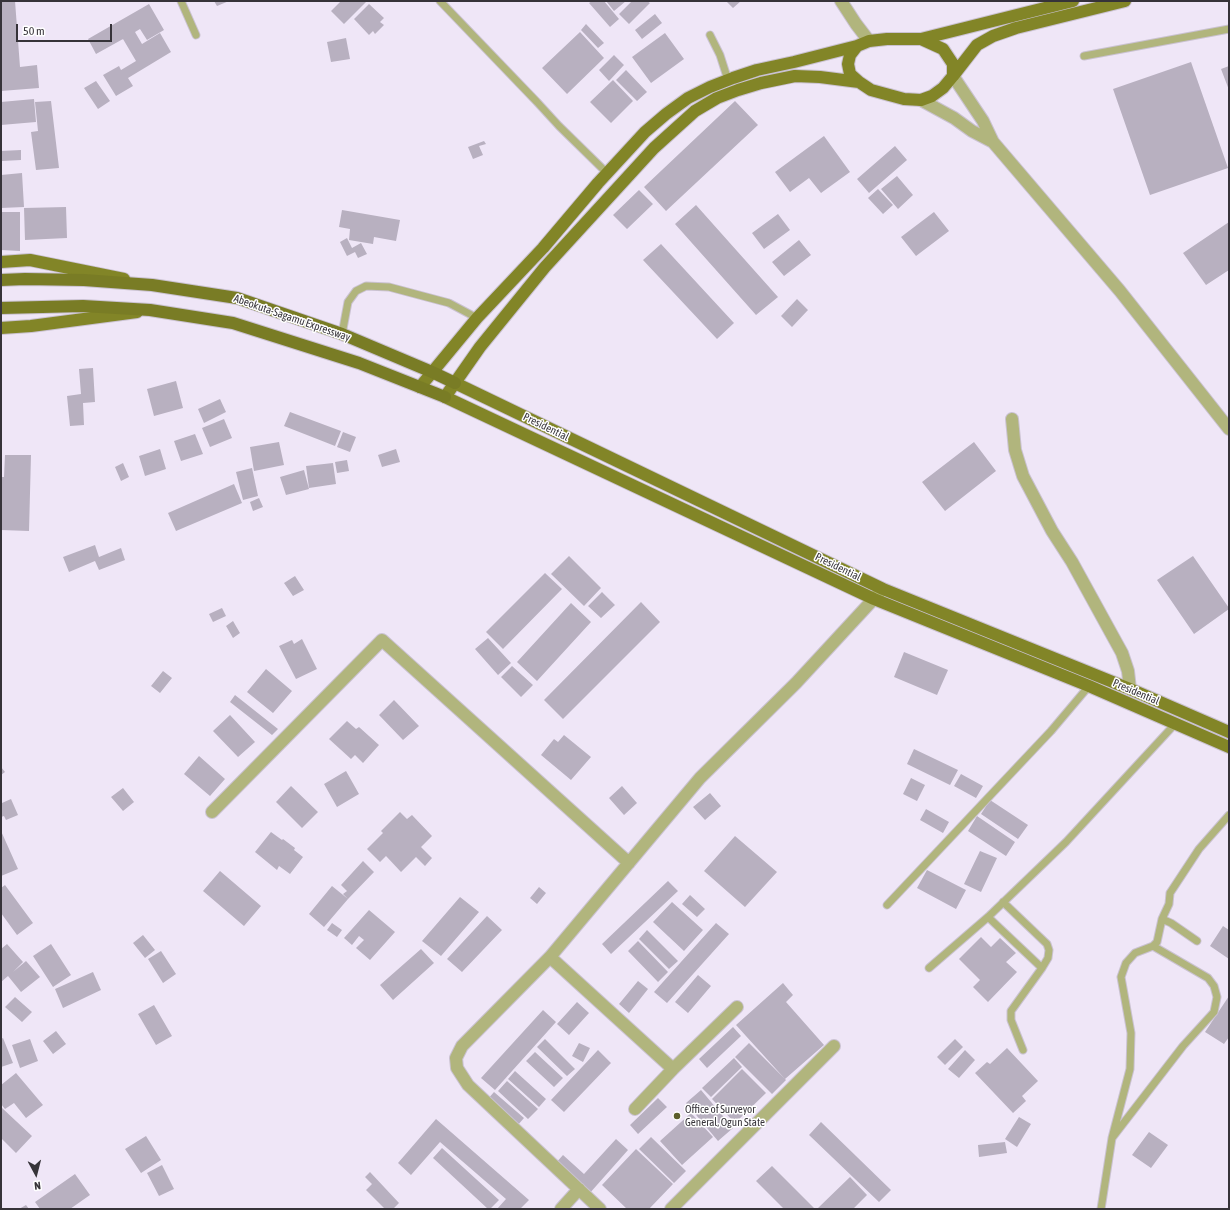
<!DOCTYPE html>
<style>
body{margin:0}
#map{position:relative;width:1230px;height:1210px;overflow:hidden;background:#efe6f7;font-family:"Asap Condensed",sans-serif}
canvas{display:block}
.frame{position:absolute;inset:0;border:2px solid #363339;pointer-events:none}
.north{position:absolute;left:16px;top:1154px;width:40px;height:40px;-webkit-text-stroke:3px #fff;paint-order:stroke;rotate:173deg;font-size:11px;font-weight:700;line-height:16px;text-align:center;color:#363339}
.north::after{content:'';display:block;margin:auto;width:14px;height:18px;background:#363339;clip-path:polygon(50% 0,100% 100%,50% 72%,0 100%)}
.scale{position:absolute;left:16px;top:24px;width:96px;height:18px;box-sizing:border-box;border:2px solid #363339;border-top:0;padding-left:5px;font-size:12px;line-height:14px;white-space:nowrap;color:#363339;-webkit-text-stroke:3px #fff;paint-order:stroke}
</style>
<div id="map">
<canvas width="1230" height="1210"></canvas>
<div class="frame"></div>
<div class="north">N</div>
<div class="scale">50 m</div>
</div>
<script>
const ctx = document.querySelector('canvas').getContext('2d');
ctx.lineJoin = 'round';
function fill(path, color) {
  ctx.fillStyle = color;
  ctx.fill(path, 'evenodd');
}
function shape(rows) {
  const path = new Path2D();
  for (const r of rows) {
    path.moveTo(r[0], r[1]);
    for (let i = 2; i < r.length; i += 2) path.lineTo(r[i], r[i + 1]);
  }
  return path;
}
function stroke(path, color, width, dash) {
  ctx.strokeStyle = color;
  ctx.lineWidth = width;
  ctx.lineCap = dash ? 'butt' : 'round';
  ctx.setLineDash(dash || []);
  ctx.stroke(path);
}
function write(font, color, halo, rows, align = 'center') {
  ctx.font = font + ' "Asap Condensed",sans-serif';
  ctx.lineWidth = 3;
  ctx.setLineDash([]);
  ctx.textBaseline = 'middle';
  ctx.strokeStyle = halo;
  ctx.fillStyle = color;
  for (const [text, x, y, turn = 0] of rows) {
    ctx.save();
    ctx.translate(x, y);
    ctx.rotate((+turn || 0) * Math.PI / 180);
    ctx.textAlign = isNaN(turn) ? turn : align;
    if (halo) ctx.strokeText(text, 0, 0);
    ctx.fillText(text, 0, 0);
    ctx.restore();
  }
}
fill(shape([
 [1,1,15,1,20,67,37,65,39,88,1,91],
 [214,1,229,1,217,6],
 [341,1,367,1,344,24,331,11],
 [592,1,604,1,619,19,610,27,589,3],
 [606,1,626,1,614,11],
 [632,1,647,1,650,3,629,24,619,14],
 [726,1,741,1,733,8],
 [149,4,164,30,147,40,140,29,135,32,142,44,160,33,171,52,128,78,133,86,116,96,103,75,119,66,121,70,136,61,123,39,132,34,96,54,88,39],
 [369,4,384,18,380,22,384,25,375,34,373,31,369,35,354,19],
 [655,14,662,23,642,39,635,30],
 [586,24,604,43,598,48,581,30],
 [580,32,604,58,567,94,542,68],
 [665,33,684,59,651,83,632,57],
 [346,38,350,59,331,62,327,42],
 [614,55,624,65,609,81,599,70],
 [1191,62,1228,168,1150,195,1113,89],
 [1229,66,1229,90,1221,69],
 [626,70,647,92,637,101,616,80],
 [613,80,633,101,611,123,590,102],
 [96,81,110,101,98,109,84,88],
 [34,99,36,122,1,125,1,102],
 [51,101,59,168,36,170,31,132,38,131,35,102],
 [735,101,758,125,666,211,644,187],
 [824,136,850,172,821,193,809,178,790,192,775,172],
 [484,141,486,144,479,146,483,155,473,159,468,147],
 [895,146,907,160,869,193,857,179],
 [21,150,21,160,2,161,1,151],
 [22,173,24,207,1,208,1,175],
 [897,176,913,195,898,209,881,189],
 [878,189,893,205,883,214,868,198],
 [639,190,653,204,627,229,613,215],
 [696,205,778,297,756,315,675,224],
 [66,207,67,238,25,240,24,208],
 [342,210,400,220,396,241,374,237,373,244,349,240,350,229,339,227],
 [1,212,20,212,20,251,1,250],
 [934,212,949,231,916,256,901,237],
 [778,214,790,230,764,249,752,233],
 [1229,222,1229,270,1206,285,1183,253],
 [347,238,352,248,361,243,367,254,358,258,355,252,347,256,340,242],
 [799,240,811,255,784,276,772,262],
 [661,244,734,323,717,339,643,260],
 [797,299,808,310,792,327,781,316],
 [93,368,95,402,83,403,84,425,70,426,67,396,81,394,79,369],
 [176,381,183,408,154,416,147,389],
 [220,399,226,412,204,423,198,409],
 [290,412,341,431,335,446,284,426],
 [224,419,232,438,210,447,202,428],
 [343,432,356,437,350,452,337,447],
 [195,434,203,454,181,461,174,441],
 [279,442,284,465,254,471,250,447],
 [974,442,996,471,945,511,922,482],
 [160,449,166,469,145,476,139,456],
 [396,449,400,462,382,467,378,455],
 [5,455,31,455,29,531,1,530,1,477,4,477],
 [347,460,349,471,337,473,335,462],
 [123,463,129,477,121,481,115,467],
 [333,463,336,484,309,488,306,466],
 [252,468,258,496,243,500,236,472],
 [304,470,309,489,286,495,280,477],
 [234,484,242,503,176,531,168,513],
 [259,498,263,507,253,511,250,502],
 [95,545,99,557,121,548,125,560,99,570,95,561,69,572,63,557],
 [569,556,601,588,584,606,551,574],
 [1193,556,1229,608,1229,609,1194,634,1157,580],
 [545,573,562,589,503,649,486,632],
 [295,576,304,590,293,596,284,583],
 [602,592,615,605,601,618,588,606],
 [641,602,660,622,563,719,544,700],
 [571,603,591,622,537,681,517,662],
 [222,608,226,616,213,622,209,614],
 [233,621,240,633,233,638,226,626],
 [488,638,511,663,498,675,475,649],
 [302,639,317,669,296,679,279,646,292,640,294,644],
 [904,652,948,670,937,695,894,677],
 [512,666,533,685,521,697,501,677],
 [266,669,292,691,273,713,247,692],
 [163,671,172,678,160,693,151,686],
 [235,695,278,729,272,735,230,702],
 [394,700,419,726,403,740,379,715],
 [230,715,255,742,238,757,213,731],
 [347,721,356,729,359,727,379,745,363,763,355,755,351,759,329,739],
 [564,735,591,757,571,780,541,755,554,739,558,742],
 [914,749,958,770,950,785,907,764],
 [199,756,225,779,210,796,184,774],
 [1,767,5,772,1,775],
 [346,771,359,794,337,807,324,784],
 [961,774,983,786,976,798,954,786],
 [911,778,925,785,917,801,903,794],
 [291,786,318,812,302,828,276,802],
 [622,786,637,803,624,815,609,798],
 [123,788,134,802,123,811,111,797],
 [710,793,721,806,705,820,693,807],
 [11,799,18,815,6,820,4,816,1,817,1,800,2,803],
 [990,800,1028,825,1018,839,981,814],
 [926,809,949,822,943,833,920,820],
 [400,812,407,819,412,815,432,836,421,847,432,858,425,866,416,857,401,872,386,856,380,862,367,849,383,833,381,831],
 [977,816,1015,842,1006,856,968,831],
 [1,831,18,869,1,876],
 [271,832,282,840,283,839,295,848,294,850,303,857,290,874,279,866,277,870,255,852],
 [735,836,777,872,745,907,704,871],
 [980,851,997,858,981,892,964,884],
 [363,861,374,872,348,899,343,894,347,891,341,885],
 [927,870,966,890,956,909,917,888],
 [220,871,261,906,244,926,203,891],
 [668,881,678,891,611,954,602,944],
 [5,885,33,923,17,935,1,913,1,888],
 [332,886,348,899,324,927,309,914],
 [539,887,546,893,537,904,530,898],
 [690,895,705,909,697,917,682,904],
 [460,897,479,912,441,956,422,941],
 [672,902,703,930,684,951,653,922],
 [369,910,395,932,370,960,356,948,364,940,359,936,352,945,344,938],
 [487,916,502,930,462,972,447,959],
 [332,923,342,930,337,937,327,930],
 [716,923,729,934,667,1003,654,992],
 [1223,926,1229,930,1229,959,1210,946],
 [647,930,678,961,669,969,639,939],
 [143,935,155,950,145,958,133,943],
 [981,937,991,947,1000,938,1016,953,1006,962,1017,972,988,1002,973,987,980,980,959,959],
 [638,941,668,972,658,982,628,951],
 [7,944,23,962,13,972,26,961,40,977,21,992,8,976,1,982,1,949],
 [51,944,71,975,53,987,33,956],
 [421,949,434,963,393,1000,380,985],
 [161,951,176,974,163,983,148,959],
 [93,972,101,990,63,1008,55,989],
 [698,975,711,986,688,1013,675,1002],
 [638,981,648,989,629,1013,619,1004],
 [783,983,793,995,786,1002,824,1045,785,1079,736,1025],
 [1229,996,1229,1037,1224,1044,1205,1032],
 [15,997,32,1012,22,1022,5,1007],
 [577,1002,589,1013,569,1035,557,1024],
 [154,1005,172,1036,156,1045,138,1014],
 [543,1010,556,1022,495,1090,481,1078],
 [733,1027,741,1036,707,1068,699,1059],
 [56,1031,66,1044,53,1054,43,1041],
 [3,1038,13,1063,1,1067,1,1039],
 [30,1039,38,1061,20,1068,12,1045],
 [545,1039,575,1069,567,1076,537,1047],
 [955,1039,963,1047,945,1065,937,1057],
 [579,1043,590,1048,583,1062,572,1056],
 [749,1043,786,1080,772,1094,735,1057],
 [1007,1048,1038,1081,1022,1096,1026,1101,1013,1113,975,1073,987,1062,990,1064],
 [598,1050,611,1063,564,1112,551,1100],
 [965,1050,975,1060,959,1078,948,1069],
 [535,1052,563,1078,554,1087,526,1061],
 [734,1058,742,1067,711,1097,702,1088],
 [742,1069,766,1093,735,1123,712,1099],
 [515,1071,546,1099,539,1107,508,1079],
 [16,1073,43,1105,26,1118,14,1103,5,1109,1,1104,1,1085],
 [507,1081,538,1109,528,1119,498,1091],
 [701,1090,733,1128,718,1141,686,1103],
 [494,1092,524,1118,517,1126,487,1100],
 [658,1098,667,1107,638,1134,630,1125],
 [1,1107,32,1136,16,1153,1,1138],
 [691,1113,713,1137,682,1165,660,1141],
 [1019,1117,1031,1124,1017,1147,1005,1139],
 [436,1119,529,1200,520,1209,497,1209,506,1199,440,1142,411,1175,398,1163],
 [821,1122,891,1190,879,1202,809,1135],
 [1149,1132,1168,1145,1151,1168,1132,1155],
 [146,1136,161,1160,141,1173,125,1149],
 [651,1137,686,1171,674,1183,639,1149],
 [616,1139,628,1150,589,1194,555,1164,563,1155,584,1174],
 [1005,1142,1007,1153,979,1157,978,1145],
 [442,1148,499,1200,490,1209,488,1209,433,1158],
 [636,1149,673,1184,649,1209,627,1209,602,1185],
 [162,1165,174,1189,159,1196,147,1173],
 [772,1166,815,1209,784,1209,756,1181],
 [370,1172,399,1203,393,1209,385,1209,366,1190,372,1184,365,1177],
 [75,1174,90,1195,70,1209,40,1209,35,1202],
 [850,1177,867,1195,853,1209,819,1209,818,1208],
 [26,1205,29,1209,19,1209]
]), '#b8b0c0');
const service = shape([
 [181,1,196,35],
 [440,1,537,102,559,126,607,173],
 [710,35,720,55,728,80],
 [1084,56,1229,29],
 [342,334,348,302,356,291,366,286,389,287,449,303,477,318],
 [1003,902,1047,944,1049,950,1048,958,1042,968,1011,1011,1011,1020,1023,1050],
 [887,905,1051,731,1089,686],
 [988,917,1042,968],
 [1162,919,1171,923,1197,941],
 [929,968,988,917,1066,842,1175,724],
 [1112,1138,1130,1069,1131,1033,1121,977,1126,963,1135,953,1153,946,1157,942,1162,919,1169,904,1170,893,1172,890,1199,849,1229,815],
 [1101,1209,1112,1138,1183,1046,1214,1012,1217,997,1214,986,1208,978,1153,946]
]);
const minor = shape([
 [841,1,856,24,869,41],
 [953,76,983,121,993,142,1120,291,1229,429],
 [921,100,954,118,972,131,993,142],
 [1012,419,1015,450,1023,476,1052,531,1072,562,1122,653,1128,671,1130,689],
 [212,812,382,640,629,863],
 [550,957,673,1069],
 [635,1109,673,1069,737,1007],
 [561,1209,579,1189],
 [600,1209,468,1085,457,1068,456,1058,462,1046,550,957,700,778,796,683,881,591],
 [671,1209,834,1046]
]);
const primary = shape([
 [887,39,921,39,943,49,953,64,953,76,943,88,932,96,921,100,904,99,871,90,859,82,850,74,848,64,850,55,857,46,869,41,887,39],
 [921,39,1073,1],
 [953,76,977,45,993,36,1016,28,1125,1],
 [859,82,820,77,795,76,761,83,738,90,717,98,695,111,654,148,545,267,480,347,445,397,874,599,1089,686,1229,747],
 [1,262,30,260,124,279],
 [1,328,31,326,137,312],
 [455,383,883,589,1130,689,1229,732],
 [420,387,477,318,543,248,598,183,645,132,666,114,688,98,710,87,733,78,757,70,794,62,857,46]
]);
const trunk = shape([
 [1,280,25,279,84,280,152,285,237,298,342,334,432,372,455,383],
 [1,308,83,306,150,310,233,323,359,363,445,397]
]);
stroke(service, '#cac2d1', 9);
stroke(minor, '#cac2d1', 14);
stroke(primary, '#cac2d1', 14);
stroke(trunk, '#cac2d1', 14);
stroke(service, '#b1b57d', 7);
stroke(minor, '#b1b57d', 12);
stroke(primary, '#828527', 12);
stroke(trunk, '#797c25', 12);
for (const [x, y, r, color] of [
 [677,1116,4,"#5c5e2b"]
]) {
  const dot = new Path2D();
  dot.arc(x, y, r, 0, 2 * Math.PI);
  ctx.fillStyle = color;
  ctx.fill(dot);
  stroke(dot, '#fff', 1.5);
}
write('11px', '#363339', '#fff', [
 ["Abeokuta-Sagamu Expressway",292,318,19],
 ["Presidential",546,427,26],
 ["Presidential",838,567,26],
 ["Presidential",1136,692,23]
]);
write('11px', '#363339', '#fff', [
 ["Office of Surveyor",685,1110],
 ["General, Ogun State",685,1123]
], 'left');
</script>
